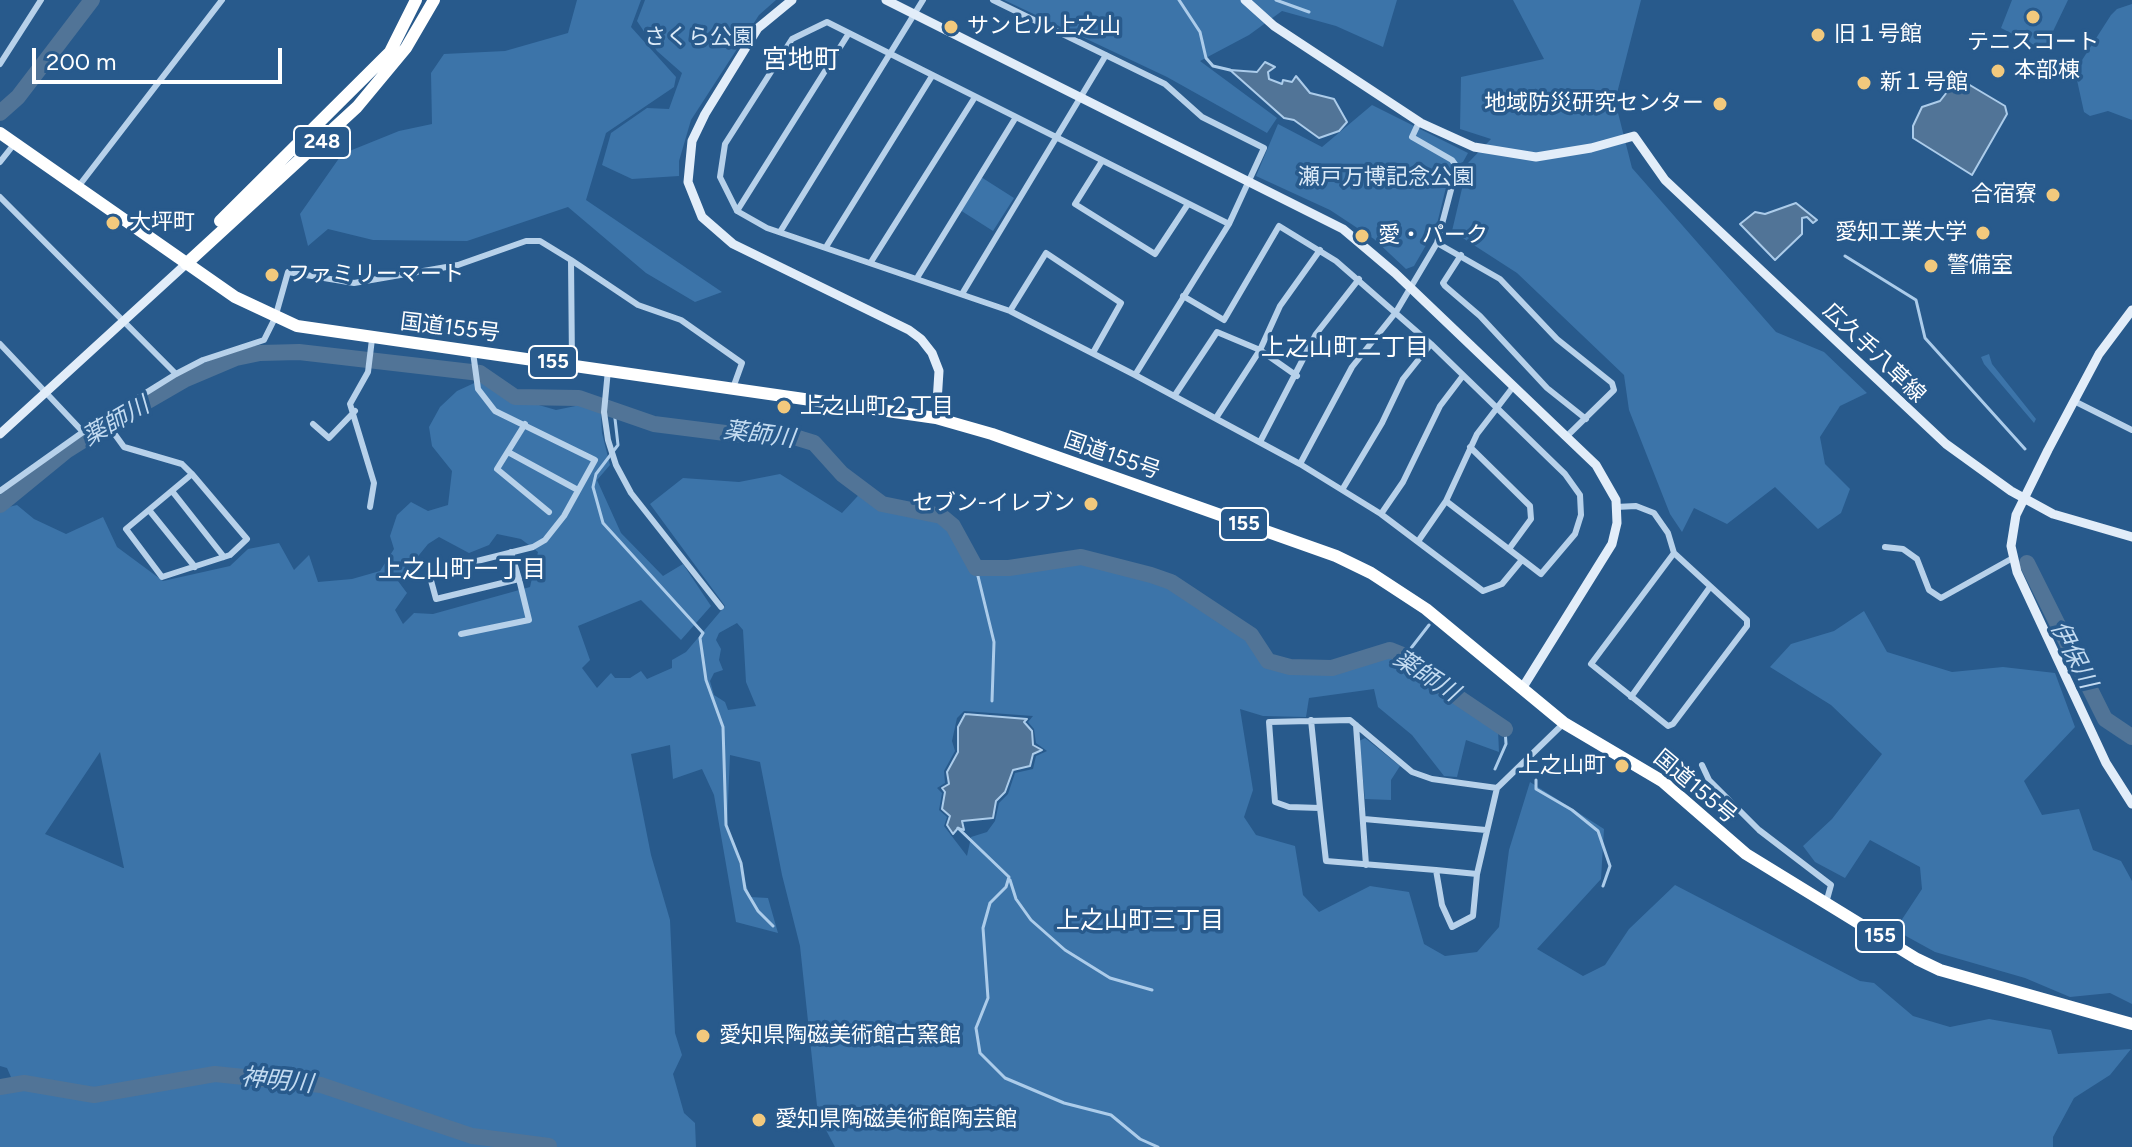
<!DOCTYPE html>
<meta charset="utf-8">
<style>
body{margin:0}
#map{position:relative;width:2132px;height:1147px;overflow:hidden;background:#285a8c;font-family:Figtree,sans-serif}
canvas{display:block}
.scale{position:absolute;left:32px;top:48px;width:250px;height:36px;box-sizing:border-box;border:4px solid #fff;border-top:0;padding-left:10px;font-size:24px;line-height:28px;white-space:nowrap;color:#fff;-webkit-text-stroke:6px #285a8c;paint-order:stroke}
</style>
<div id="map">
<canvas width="2132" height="1147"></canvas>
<div class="scale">200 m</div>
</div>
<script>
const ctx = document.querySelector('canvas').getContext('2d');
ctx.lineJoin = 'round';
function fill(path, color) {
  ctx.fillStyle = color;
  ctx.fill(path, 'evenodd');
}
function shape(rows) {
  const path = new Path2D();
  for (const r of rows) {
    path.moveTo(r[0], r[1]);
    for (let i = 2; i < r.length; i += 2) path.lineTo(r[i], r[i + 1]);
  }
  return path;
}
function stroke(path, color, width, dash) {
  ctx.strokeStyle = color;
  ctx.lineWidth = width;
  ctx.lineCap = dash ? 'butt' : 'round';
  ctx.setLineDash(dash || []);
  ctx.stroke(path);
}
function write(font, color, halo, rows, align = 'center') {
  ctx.font = font + ' Figtree,"Noto Sans JP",sans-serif';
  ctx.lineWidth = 7;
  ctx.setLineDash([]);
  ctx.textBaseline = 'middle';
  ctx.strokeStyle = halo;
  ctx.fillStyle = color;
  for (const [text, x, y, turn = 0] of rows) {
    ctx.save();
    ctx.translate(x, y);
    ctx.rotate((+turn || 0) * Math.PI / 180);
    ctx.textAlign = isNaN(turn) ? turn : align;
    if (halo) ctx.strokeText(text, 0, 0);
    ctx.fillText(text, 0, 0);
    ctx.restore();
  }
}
fill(shape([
 [577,0,641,0,631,27,676,77,674,87,606,133,586,200,722,292,695,302,646,273,568,207,467,241,373,240,328,229,308,246,300,214,342,154,399,131,432,124,431,73,444,54,505,51,568,33],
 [645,0,776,0,759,15,691,120,679,161,679,176,632,179,602,165,611,133,647,108,669,109,682,73,657,51,637,21],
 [1004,0,1397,0,1383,47,1336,26,1282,11,1249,35,1200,61,1277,118,1267,133,1167,77],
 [1513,0,1641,0,1615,101,1632,168,1776,332,1824,352,1867,393,1840,406,1820,437,1825,464,1850,489,1841,513,1818,529,1775,487,1727,524,1694,508,1682,532,1670,514,1629,410,1624,375,1517,273,1452,231,1468,163,1491,139,1460,129,1461,77,1544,59],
 [2012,0,2068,0,2044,50,2001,28],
 [2132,4,2132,120,2108,111,2090,116,2084,112,2075,71,2111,15,2117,9],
 [1372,105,1468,153,1463,162,1451,167,1436,228,1414,266,1406,269,1374,239,1330,210,1256,176,1278,124,1322,147],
 [981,177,1014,198,993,231,960,210],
 [1989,354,1992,364,2036,419,2034,423,1984,364,1981,357],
 [483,379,511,397,556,410,600,401,602,433,610,465,597,480,621,533,663,576,683,564,711,606,681,640,641,600,578,626,590,660,582,668,597,688,611,673,615,678,630,678,641,671,647,679,672,668,672,660,686,652,725,606,650,504,683,478,739,482,780,474,842,513,868,485,883,497,935,507,974,570,1007,574,1075,562,1101,564,1167,586,1247,636,1265,664,1291,672,1344,669,1385,654,1411,653,1424,668,1429,683,1498,730,1499,752,1466,740,1457,777,1444,776,1412,735,1378,707,1374,689,1309,698,1306,717,1263,716,1240,709,1253,790,1244,817,1256,835,1295,846,1303,895,1319,912,1370,886,1409,892,1424,944,1445,956,1477,952,1499,927,1509,850,1530,782,1604,829,1601,879,1537,949,1583,976,1605,965,1629,929,1675,885,1860,981,1874,983,1913,1016,1950,1027,1989,1019,2051,1030,2058,1054,2131,1049,2110,1075,2074,1098,2053,1137,2053,1147,835,1147,818,1115,800,946,782,875,760,762,730,755,727,825,750,897,768,898,778,933,736,922,714,795,702,769,673,779,670,745,631,754,651,855,670,920,675,1033,682,1055,673,1074,684,1113,695,1123,696,1147,0,1147,0,1090,14,1084,7,1068,0,1066,0,509,17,505,34,519,66,534,103,517,117,547,163,581,230,566,248,549,279,543,294,570,309,555,318,582,352,579,380,571,394,549,390,536,397,515,411,502,428,511,448,505,452,471,432,446,429,427,440,407,457,391],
 [497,534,521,539,538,552,530,587,433,614,414,613,403,624,395,610,407,593,398,581,428,544,439,537,469,553,489,545],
 [737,623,743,630,746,682,756,706,728,710,725,702,714,695,710,681,714,673,723,670,719,660,721,649,716,640,719,633],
 [964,711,1033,716,1028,722,1034,729,1036,743,1047,751,1036,756,1033,769,1015,773,1008,794,999,803,995,821,987,832,971,837,967,856,944,826,947,817,939,810,942,793,937,788,945,783,944,771,955,751,952,741,957,718],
 [100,752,124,868,123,868,45,834],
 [1864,611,1887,652,1952,672,2003,667,2055,673,2075,727,2024,781,2042,815,2079,809,2093,850,2121,861,2132,881,2132,1004,2110,993,2070,997,2025,978,1935,952,1895,930,1922,889,1920,867,1870,840,1845,878,1815,862,1803,846,1832,819,1882,754,1831,705,1770,667,1791,644,1834,631],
 [1365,738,1400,766,1391,780,1391,800,1365,799,1359,741]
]), '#3c74a9');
const water = shape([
 [1265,62,1275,67,1268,72,1269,79,1282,84,1283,80,1292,82,1296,76,1310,93,1334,99,1347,122,1339,131,1319,138,1294,120,1284,118,1230,70,1257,72,1265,62],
 [1958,78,2005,106,2007,114,1972,175,1913,138,1913,126,1922,107,1940,101,1958,78],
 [1796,203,1817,220,1813,223,1807,217,1802,218,1802,234,1775,260,1740,224,1755,212,1765,214,1796,203],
 [965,714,1027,719,1024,722,1032,731,1033,745,1042,750,1033,754,1030,766,1013,770,1005,792,996,801,993,818,962,821,964,830,958,828,953,834,947,825,950,816,942,809,945,792,942,788,949,784,947,772,958,752,958,727,965,714]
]);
fill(water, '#517497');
stroke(water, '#acccea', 2);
stroke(shape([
 [1179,0,1200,32,1206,58,1213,66,1230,70],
 [1276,0,1309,12],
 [1845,256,1916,300,1925,338,2025,449],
 [614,410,618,445,596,474,593,487,603,523,703,633,700,638,706,680,723,727,726,825,741,863,745,889,758,911,773,926],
 [976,568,994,642,992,701],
 [1405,656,1429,625],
 [1495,769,1506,744,1505,729],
 [1536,780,1536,789,1572,810,1598,831,1610,866,1603,886],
 [958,828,1009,877,1006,887,990,903,983,928,988,998,976,1028,980,1053,1005,1078,1064,1103,1111,1115,1140,1139,1158,1147],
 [1010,880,1016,899,1031,920,1065,950,1110,978,1152,990]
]), '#acccea', 3);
stroke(shape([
 [0,113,18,97,92,0],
 [0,505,66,451,120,417,184,380,236,358,260,353,299,352,480,373,515,397,579,398,654,424,741,435,788,435,814,443,842,474,882,504,941,516,953,526,976,568,1009,568,1081,557,1151,575,1171,582,1251,635,1268,661,1290,667,1332,668,1390,650,1405,656,1413,667,1505,729],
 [2027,563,2105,719,2132,737],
 [0,1087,24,1083,94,1095,215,1074,321,1085,472,1136,549,1146]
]), '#517497', 16);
stroke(shape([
 [993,0,1165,84,1202,117,1264,148,1229,224,1135,375,1010,311,767,228,737,211,720,177,725,144,792,39,827,22,1229,224],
 [0,64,41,0],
 [1102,161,1075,204,1155,254,1188,204],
 [0,162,15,143],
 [78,187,222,0],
 [0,197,176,374],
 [737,211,849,33],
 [780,232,923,0],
 [1437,243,1500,279,1557,339,1612,383,1614,390,1567,436],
 [826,247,932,76],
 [1461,255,1443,283,1445,286,1480,316,1547,388,1586,419],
 [571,260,638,305,681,320,742,363,733,388],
 [871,262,975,97],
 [917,278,1016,117],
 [962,294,1106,55],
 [1183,296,1224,320,1279,226,1336,261,1431,344,1565,474,1580,495,1581,515,1575,534,1541,574,1446,501],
 [1010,311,1046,253,1121,303,1094,351],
 [0,344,83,432],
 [608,370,604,412,608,440,616,465,631,493,721,607],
 [1135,375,1300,464,1381,514,1483,591,1502,584,1521,561],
 [1175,395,1217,332,1260,350,1297,376],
 [2074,401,2132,430],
 [103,418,124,447,182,464,192,474,247,539,230,555,162,577,126,529,192,474],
 [1216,418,1260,350,1280,306,1320,250],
 [313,424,329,438,355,411],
 [525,424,497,469,549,512],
 [1260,442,1316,334,1359,279],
 [1470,447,1530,506,1531,519,1509,549],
 [508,452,576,489],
 [1300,464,1352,367,1396,312,1437,243,1457,167,1452,160,1412,137,1419,122],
 [1342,490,1382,423,1403,379,1431,344],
 [0,491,83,432,176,374,203,360,264,340,275,318,288,272,354,283,458,265,526,241,540,241,571,260,572,364],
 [172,491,224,557],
 [370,507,374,483,350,404,368,372,372,339],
 [1616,507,1636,506,1654,513,1668,533,1674,553,1747,620,1747,626,1673,724,1668,726,1591,664,1674,553],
 [149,510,195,567],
 [1381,514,1403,482,1440,406,1462,377],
 [1419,540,1446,501,1477,434,1513,387],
 [1885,547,1903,549,1917,559,1929,590,1941,598,2011,559],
 [511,552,519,579],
 [461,634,529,620,519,579,436,599,429,573,533,547,545,540,564,516,595,460,495,411,478,389,473,352],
 [1631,697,1710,587],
 [1311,720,1320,808],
 [1356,725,1366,865],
 [1702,765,1709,780,1759,830,1831,885,1826,903],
 [1497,788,1432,779,1412,772,1350,720,1269,722,1275,802,1289,807,1320,808,1326,861,1436,870,1442,905,1452,927,1473,916,1477,874,1497,788,1563,724],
 [1364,819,1486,830],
 [1436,870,1477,874]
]), '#b7d1ea', 6);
stroke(shape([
 [792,0,758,28,705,114,692,141,688,182,702,217,733,244,909,330,921,339,932,353,939,371,936,418],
 [886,0,1343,229,1395,273,1596,465,1616,500,1617,523,1612,544,1523,687],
 [1245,0,1274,26,1421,123,1474,147,1536,157,1591,148,1634,136,1665,180,1946,444,2011,491,2053,514,2132,537],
 [2132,310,2099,354,2048,450,2016,515,2011,546,2017,572,2106,763,2132,804],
 [0,434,186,264]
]), '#e2edf9', 9);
stroke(shape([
 [0,133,235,297,297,326,936,418,992,434,1336,556,1371,573,1426,609,1564,723,1662,781,1746,854,1917,959,1940,970,2132,1024],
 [220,221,390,52,416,0],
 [186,264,357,107,406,48,434,0]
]), '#fff', 12);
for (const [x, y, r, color] of [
 [2033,17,8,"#f2c97d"],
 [951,27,8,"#f2c97d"],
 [1818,35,8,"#f2c97d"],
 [1998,71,8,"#f2c97d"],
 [1864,83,8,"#f2c97d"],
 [1720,104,8,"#f2c97d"],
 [2053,195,8,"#f2c97d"],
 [113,223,8,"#f2c97d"],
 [1983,233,8,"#f2c97d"],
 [1362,236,8,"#f2c97d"],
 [1931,266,8,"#f2c97d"],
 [272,275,8,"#f2c97d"],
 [784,407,8,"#f2c97d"],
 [1091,504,8,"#f2c97d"],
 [1622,766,8,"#f2c97d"],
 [703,1036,8,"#f2c97d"],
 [759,1120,8,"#f2c97d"]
]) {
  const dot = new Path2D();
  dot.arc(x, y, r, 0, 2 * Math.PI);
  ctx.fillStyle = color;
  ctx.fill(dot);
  stroke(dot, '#285a8c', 3);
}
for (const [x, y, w] of [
 [322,142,56],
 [553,362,48],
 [1244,524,48],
 [1880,936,48]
]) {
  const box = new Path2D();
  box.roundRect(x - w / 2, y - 16, w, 32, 6);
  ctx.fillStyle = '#285a8c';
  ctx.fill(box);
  stroke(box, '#fff', 2);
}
write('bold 20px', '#fff', null, [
 ["248",322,142],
 ["155",553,362],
 ["155",1244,524],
 ["155",1880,936]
]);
write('22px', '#fff', '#285a8c', [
 ["サンヒル上之山",967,27],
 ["旧１号館",1834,35],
 ["テニスコート",2033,43,"center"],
 ["本部棟",2014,71],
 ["新１号館",1880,83],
 ["地域防災研究センター",1704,104,"right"],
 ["合宿寮",2037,195,"right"],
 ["大坪町",129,223],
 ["愛知工業大学",1967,233,"right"],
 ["愛・パーク",1378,236],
 ["警備室",1947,266],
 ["ファミリーマート",288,275],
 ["上之山町２丁目",800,407],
 ["セブン-イレブン",1075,504,"right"],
 ["上之山町",1606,766,"right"],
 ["愛知県陶磁美術館古窯館",719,1036],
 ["愛知県陶磁美術館陶芸館",775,1120]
], 'left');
write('22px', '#dbeaf8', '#285a8c', [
 ["さくら公園",699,38],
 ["瀬戸万博記念公園",1386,178]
]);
write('22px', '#fff', '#285a8c', [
 ["国道155号",450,328,7],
 ["広久手八草線",1874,353,44],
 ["国道155号",1112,456,19],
 ["国道155号",1695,787,40]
]);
write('24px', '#fff', '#285a8c', [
 ["上之山町二丁目",1345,348],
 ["上之山町一丁目",462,570],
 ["上之山町三丁目",1140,921]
]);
write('italic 24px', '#c3dbf1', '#285a8c', [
 ["薬師川",116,422,-30],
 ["薬師川",759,435,7],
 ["伊保川",2073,655,63],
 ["薬師川",1426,676,33],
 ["神明川",277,1081,6]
]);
write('26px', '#fff', '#285a8c', [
 ["宮地町",801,60]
]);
</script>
